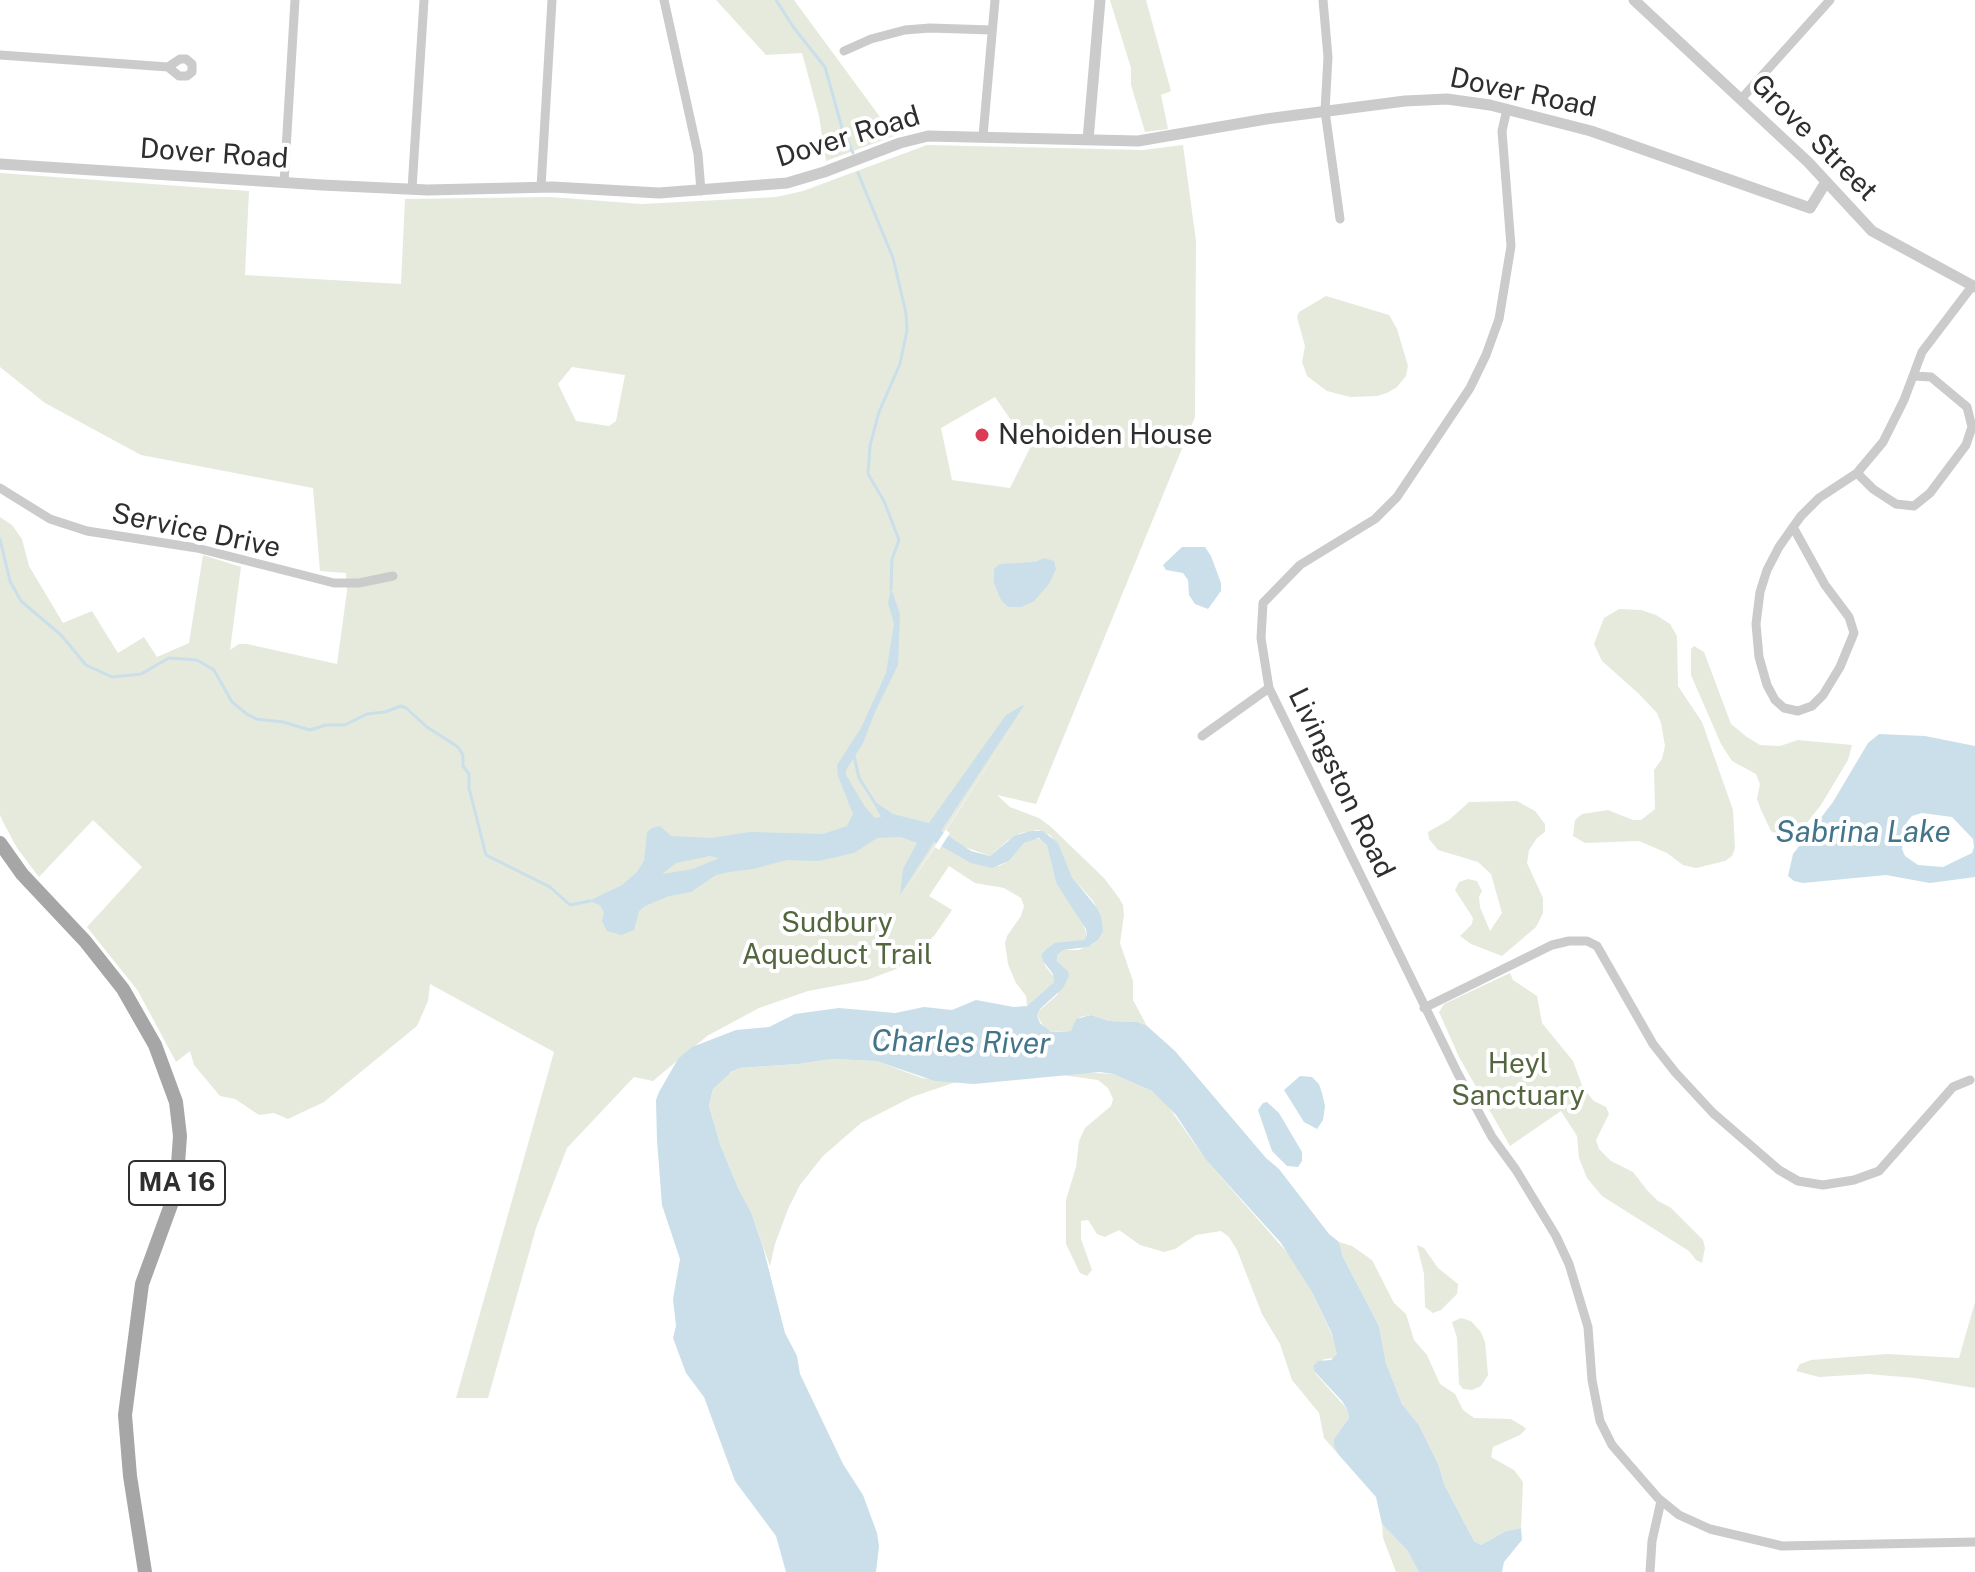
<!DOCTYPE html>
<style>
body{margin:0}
canvas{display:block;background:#fff}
</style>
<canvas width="1975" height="1572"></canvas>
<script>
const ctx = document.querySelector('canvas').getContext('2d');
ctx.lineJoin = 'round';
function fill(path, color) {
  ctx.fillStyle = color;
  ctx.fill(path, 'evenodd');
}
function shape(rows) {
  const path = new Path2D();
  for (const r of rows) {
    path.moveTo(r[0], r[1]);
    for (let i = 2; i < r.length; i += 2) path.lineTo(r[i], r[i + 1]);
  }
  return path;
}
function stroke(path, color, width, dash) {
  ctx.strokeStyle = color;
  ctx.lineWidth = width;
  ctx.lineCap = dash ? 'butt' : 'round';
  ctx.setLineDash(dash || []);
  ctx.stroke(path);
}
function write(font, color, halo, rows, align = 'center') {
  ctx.font = font + ' "Public Sans",sans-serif';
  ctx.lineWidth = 8;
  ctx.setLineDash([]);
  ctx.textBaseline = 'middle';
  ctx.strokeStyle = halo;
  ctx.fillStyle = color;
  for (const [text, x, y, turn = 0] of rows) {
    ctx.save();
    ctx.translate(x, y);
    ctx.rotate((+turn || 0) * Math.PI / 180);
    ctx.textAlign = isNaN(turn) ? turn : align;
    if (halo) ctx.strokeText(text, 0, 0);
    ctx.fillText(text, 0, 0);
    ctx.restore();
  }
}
fill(shape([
 [716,0,794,0,894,136,826,161,819,116,802,53,766,55],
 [1110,0,1146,0,1171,91,1161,95,1168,129,1145,132,1131,85,1131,68],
 [927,145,1143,150,1183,145,1196,241,1195,417,1036,804,997,795,1010,807,1039,818,1050,826,1104,878,1119,898,1123,905,1124,915,1120,943,1133,981,1133,1000,1147,1026,1138,1022,1109,1021,1091,1015,1080,1017,1071,1031,1051,1032,1045,1028,1037,1016,1040,1010,1057,995,1068,971,1057,961,1057,954,1062,950,1078,950,1093,944,1098,940,1101,916,1093,901,1072,877,1060,849,1050,835,1038,830,1021,833,1008,840,990,856,962,846,999,866,1009,861,1024,843,1032,839,1043,839,1047,844,1056,883,1081,918,1087,935,1084,940,1075,943,1054,943,1044,951,1041,955,1046,967,1055,978,1054,982,1027,1006,1026,996,1016,983,1008,964,1005,943,1007,936,1021,916,1024,906,1021,898,1004,888,975,883,949,866,929,896,952,910,934,936,908,961,896,969,867,980,808,991,759,1008,707,1036,653,1081,634,1077,567,1148,536,1228,488,1398,456,1398,554,1052,430,984,428,1001,417,1026,324,1102,288,1119,274,1113,259,1115,235,1099,220,1096,194,1065,190,1051,176,1062,138,991,87,927,142,867,93,820,39,877,17,848,3,822,0,815,0,517,12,525,22,539,29,566,63,623,92,611,118,653,144,637,157,657,189,643,203,555,241,567,230,650,239,644,247,644,337,664,347,591,346,573,320,571,313,488,141,455,45,403,0,367,0,173,249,191,245,275,401,284,405,199,550,197,642,204,776,197,803,191],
 [572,367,625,375,616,421,609,426,576,421,558,384],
 [995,397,1030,448,1010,488,952,480,941,428],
 [1326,296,1389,315,1397,329,1408,366,1406,376,1397,387,1387,393,1377,396,1350,397,1327,391,1307,376,1302,362,1305,346,1297,317,1299,312],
 [1619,609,1641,610,1656,615,1670,624,1677,636,1678,686,1702,722,1733,810,1735,848,1732,856,1725,861,1696,868,1683,865,1667,853,1639,841,1585,843,1573,836,1575,820,1582,814,1608,810,1633,820,1641,820,1655,809,1654,770,1662,759,1665,746,1661,723,1657,713,1639,694,1602,661,1594,644,1604,618],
 [1694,646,1704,652,1731,724,1747,737,1760,745,1780,746,1798,740,1852,745,1848,760,1821,805,1791,843,1771,831,1761,810,1757,799,1760,784,1756,774,1732,761,1721,744,1691,675,1691,649],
 [1517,801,1535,811,1545,824,1545,832,1537,838,1529,850,1527,863,1543,898,1543,913,1536,927,1502,956,1471,944,1460,936,1472,924,1473,918,1455,890,1459,882,1468,879,1477,881,1482,891,1479,897,1480,907,1490,931,1502,913,1491,874,1478,862,1438,850,1429,839,1428,832,1449,820,1469,802],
 [1510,973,1513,980,1537,996,1542,1023,1573,1061,1583,1088,1594,1101,1606,1107,1609,1114,1596,1140,1599,1149,1611,1161,1633,1172,1647,1190,1658,1201,1670,1207,1703,1240,1705,1248,1702,1263,1696,1260,1689,1251,1602,1196,1587,1178,1579,1158,1577,1136,1561,1111,1510,1146,1459,1057,1439,1012,1444,1004],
 [830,1059,876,1061,922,1078,956,1082,912,1097,861,1123,823,1156,800,1185,788,1209,775,1244,770,1266,751,1212,738,1188,720,1144,709,1106,713,1089,724,1076,740,1068,798,1064],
 [1078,1072,1113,1074,1152,1091,1163,1099,1206,1160,1291,1257,1312,1292,1336,1344,1337,1354,1335,1358,1324,1359,1315,1373,1347,1409,1349,1418,1334,1439,1338,1454,1324,1438,1319,1413,1292,1380,1280,1344,1262,1314,1237,1250,1229,1237,1221,1231,1196,1235,1175,1249,1164,1252,1140,1245,1119,1230,1105,1237,1097,1234,1088,1220,1081,1221,1081,1239,1092,1270,1087,1276,1080,1273,1066,1244,1066,1200,1076,1167,1079,1141,1085,1128,1111,1106,1113,1099,1108,1088,1098,1080,1062,1075],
 [1339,1242,1352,1246,1372,1260,1394,1303,1406,1314,1414,1340,1427,1355,1440,1384,1455,1394,1463,1410,1474,1418,1511,1419,1524,1427,1526,1429,1520,1435,1493,1447,1491,1457,1514,1470,1523,1482,1521,1528,1506,1531,1481,1545,1474,1541,1444,1484,1439,1466,1419,1425,1402,1404,1386,1363,1379,1326,1343,1257],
 [1417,1245,1424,1248,1438,1268,1458,1284,1457,1294,1441,1310,1433,1313,1425,1307,1424,1274],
 [1975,1302,1975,1388,1915,1378,1868,1374,1819,1377,1796,1371,1800,1364,1811,1360,1887,1354,1959,1358],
 [1461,1318,1471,1321,1481,1332,1485,1342,1488,1375,1481,1386,1472,1390,1463,1389,1459,1384,1457,1338,1452,1322],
 [1382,1524,1407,1550,1419,1572,1396,1572,1383,1538]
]), '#e5eadd');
fill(shape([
 [1182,547,1205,547,1211,556,1221,583,1221,591,1208,609,1195,604,1189,595,1188,580,1183,573,1166,570,1163,565],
 [1044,558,1054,561,1056,569,1049,584,1033,602,1021,607,1008,607,1001,600,994,583,994,569,1000,564,1035,562],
 [891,588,900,614,898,665,875,712,863,743,846,770,846,775,865,807,875,818,881,817,872,800,893,814,929,823,1006,715,1025,704,941,831,971,851,990,856,1014,836,1030,831,1043,831,1058,843,1072,877,1097,908,1101,916,1103,931,1098,940,1088,947,1063,950,1057,955,1057,961,1068,971,1069,976,1063,988,1040,1009,1037,1016,1040,1023,1051,1032,1057,1032,1071,1031,1076,1019,1091,1015,1109,1021,1138,1022,1147,1026,1175,1051,1266,1158,1279,1169,1329,1234,1339,1242,1343,1257,1379,1326,1386,1363,1402,1404,1419,1425,1439,1466,1444,1484,1474,1541,1481,1545,1506,1531,1521,1528,1522,1540,1504,1562,1502,1572,1419,1572,1407,1550,1382,1524,1376,1497,1338,1454,1334,1446,1334,1439,1349,1418,1347,1409,1342,1401,1315,1372,1313,1366,1318,1361,1331,1360,1337,1354,1332,1334,1312,1292,1281,1243,1206,1160,1176,1115,1152,1091,1113,1074,1100,1072,974,1084,935,1081,876,1061,831,1059,798,1064,740,1068,731,1072,713,1089,709,1106,720,1144,738,1188,751,1212,763,1247,785,1333,797,1356,800,1374,843,1464,863,1495,877,1533,879,1546,876,1572,786,1572,776,1536,735,1481,704,1397,686,1373,673,1338,676,1326,673,1299,680,1259,662,1205,657,1140,656,1100,659,1092,678,1059,692,1047,736,1030,769,1027,795,1014,839,1008,895,1013,924,1007,952,1010,976,1000,1014,1007,1027,1006,1054,982,1053,974,1043,961,1041,955,1044,951,1054,943,1084,940,1087,935,1086,929,1056,883,1047,845,1039,838,1024,843,1009,861,992,868,971,863,934,842,900,895,903,869,917,843,901,837,877,838,854,853,818,861,787,860,753,869,729,872,716,875,691,892,669,896,645,906,639,911,634,930,621,935,607,931,602,921,604,912,600,905,589,901,622,885,637,872,644,861,647,832,652,828,660,826,671,836,711,838,750,832,823,834,847,826,853,814,838,776,837,765,861,728,886,673,894,624,888,603],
 [710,856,719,858,693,869,662,874,676,863],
 [1879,734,1925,736,1975,746,1975,877,1930,883,1886,875,1803,883,1794,881,1788,876,1793,854,1833,802,1868,743],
 [1922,813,1952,817,1973,839,1974,847,1972,853,1943,867,1918,865,1905,856,1902,849,1907,822,1912,816],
 [1300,1076,1312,1077,1319,1084,1322,1093,1325,1106,1323,1120,1317,1129,1304,1122,1284,1090],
 [1267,1102,1279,1113,1302,1152,1302,1161,1298,1167,1287,1166,1272,1151,1258,1110,1263,1103]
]), '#cadfe9');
fill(shape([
 [1029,703,946,830,950,833,939,850,935,847,900,899]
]), '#fff');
stroke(shape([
 [776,0,794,28,825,67,842,128,853,153],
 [858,173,893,258,906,313,907,330,900,364,879,412,870,446,868,474,884,501,899,540,892,559,891,589],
 [0,539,10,581,21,601,61,635,86,665,112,677,141,674,169,658,197,660,214,670,232,702,247,714,256,719,283,722,310,730,326,725,345,725,367,714,385,712,401,706,406,708,427,727,458,747,463,755,463,766,469,774,469,788,486,855,550,887,570,905,590,901],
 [854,756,859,778,875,803]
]), '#cadfe9', 3);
stroke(shape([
 [664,0,698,154,701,191],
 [1323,0,1328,57,1325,111,1340,219],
 [844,51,871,39,905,30,930,28,992,30],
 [0,55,168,67],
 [180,59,186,59,192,64,192,72,187,76,179,76,168,67,180,59],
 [1742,98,1830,0],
 [1507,109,1502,131,1511,246,1499,319,1486,355,1470,388,1397,497,1375,519,1300,565,1263,603,1261,638,1269,688,1458,1074,1492,1137,1516,1170,1556,1236,1569,1264,1588,1327,1592,1380,1600,1421,1612,1445,1658,1498,1679,1515,1710,1529,1782,1546,1975,1542],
 [983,136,995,0],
 [284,183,295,0],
 [541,187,552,0],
 [412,189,424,0],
 [1857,473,1873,489,1896,504,1914,506,1930,493,1966,445,1972,427,1967,407,1931,377,1913,376],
 [0,488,50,519,87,531,197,548,334,583,359,583,393,576],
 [1793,527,1825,585,1849,617,1854,633,1840,667,1823,695,1812,706,1798,711,1784,708,1775,700,1767,685,1759,657,1756,624,1760,592,1767,570,1779,547,1793,527,1801,516,1819,498,1857,473,1883,442,1904,400,1922,352,1973,285],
 [1202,736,1269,688],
 [1424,1008,1552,945,1569,941,1587,941,1597,946,1653,1044,1675,1072,1713,1113,1779,1170,1798,1181,1823,1185,1854,1180,1879,1171,1953,1087,1970,1080],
 [1650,1572,1652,1541,1661,1501]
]), '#cbcbcb', 9);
stroke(shape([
 [1634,0,1808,162,1872,231,1975,287],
 [1088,140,1100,0],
 [0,164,322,185,428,190,553,187,659,193,787,183,824,172,900,143,928,136,1138,141,1266,119,1405,101,1447,99,1490,105,1591,131,1810,208,1826,182]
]), '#cbcbcb', 11);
stroke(shape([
 [0,843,22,874,85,941,123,989,155,1045,176,1102,180,1136,177,1178,172,1202,142,1284,125,1415,130,1476,145,1572]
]), '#a6a6a6', 14);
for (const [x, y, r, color] of [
 [982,435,8,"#d93c54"]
]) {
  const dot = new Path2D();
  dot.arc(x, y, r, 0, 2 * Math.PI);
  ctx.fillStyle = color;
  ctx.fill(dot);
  stroke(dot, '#fff', 3);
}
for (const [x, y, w] of [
 [177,1183,96]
]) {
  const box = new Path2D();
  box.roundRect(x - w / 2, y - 22, w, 44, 6);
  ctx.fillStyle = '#fff';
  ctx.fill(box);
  stroke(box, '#2e2e2e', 2);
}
write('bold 26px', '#2e2e2e', null, [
 ["MA 16",177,1183]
]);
write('28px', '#2e2e2e', '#fff', [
 ["Dover Road",1523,93,12],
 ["Dover Road",848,137,-17],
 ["Grove Street",1814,138,45],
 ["Dover Road",214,154,4],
 ["Service Drive",196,531,12],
 ["Livingston Road",1341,783,64]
]);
write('28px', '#2e2e2e', '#fff', [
 ["Nehoiden House",998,435]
], 'left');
write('28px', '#54663f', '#fff', [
 ["Sudbury",837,923],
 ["Aqueduct Trail",837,955],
 ["Heyl",1518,1064],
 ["Sanctuary",1518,1096]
]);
write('italic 30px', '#42748a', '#fff', [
 ["Sabrina Lake",1863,833],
 ["Charles River",961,1043,1]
]);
</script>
